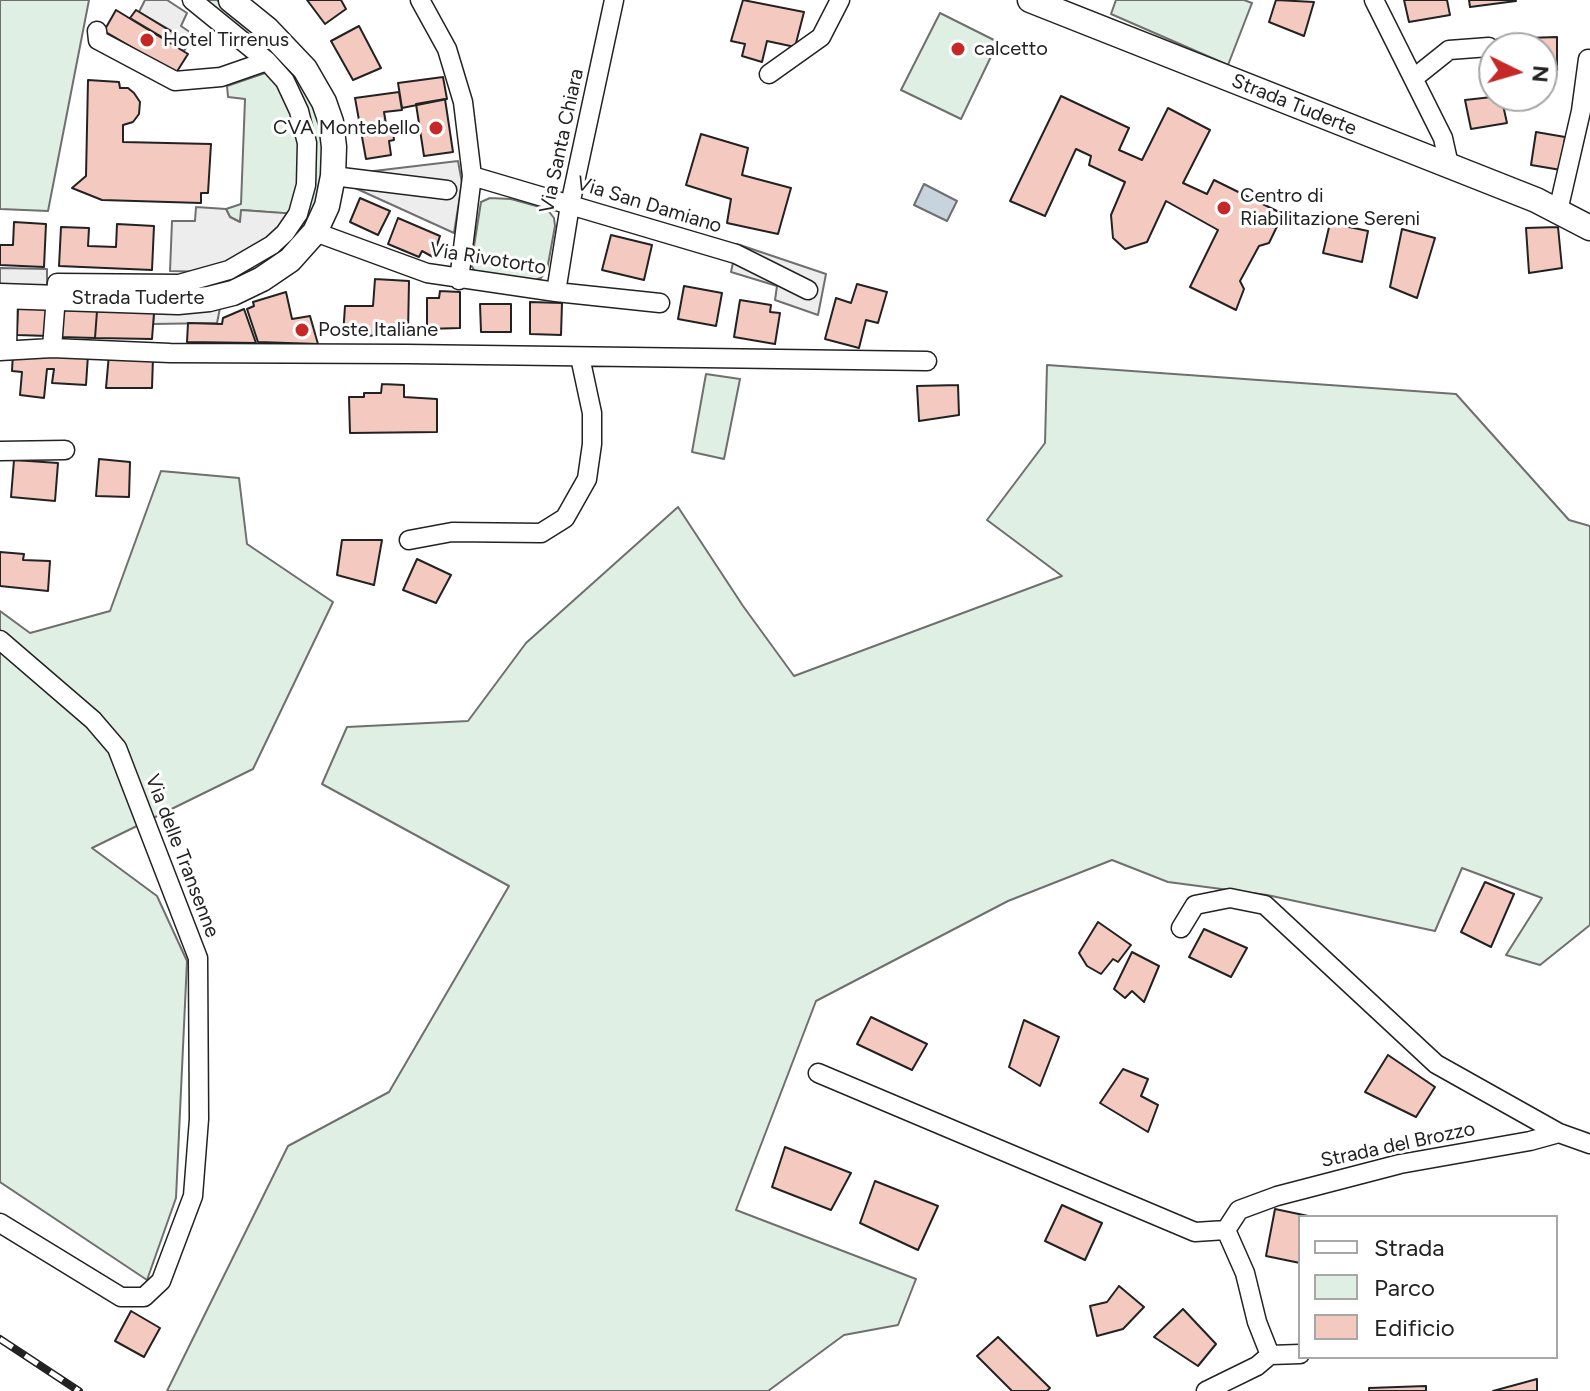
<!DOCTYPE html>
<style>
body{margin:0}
#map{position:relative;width:1590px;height:1391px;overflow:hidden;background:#fff;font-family:Figtree,sans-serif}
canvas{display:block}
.legend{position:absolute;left:1298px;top:1215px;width:260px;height:144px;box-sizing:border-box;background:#fff;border:2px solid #a7a7a7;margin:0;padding:10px 14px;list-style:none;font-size:24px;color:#222}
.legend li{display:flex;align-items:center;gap:16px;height:40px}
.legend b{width:40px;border:2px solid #a7a7a7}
.north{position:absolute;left:1478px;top:32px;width:80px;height:80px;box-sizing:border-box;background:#fff;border:2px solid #a7a7a7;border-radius:50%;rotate:95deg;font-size:22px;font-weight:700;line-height:32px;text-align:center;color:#222}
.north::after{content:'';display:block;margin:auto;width:28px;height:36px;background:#c62828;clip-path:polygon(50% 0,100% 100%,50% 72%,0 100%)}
</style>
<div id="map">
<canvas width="1590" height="1391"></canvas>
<ul class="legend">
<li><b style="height:10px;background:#fff"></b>Strada</li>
<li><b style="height:22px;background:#e0efe3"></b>Parco</li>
<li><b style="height:22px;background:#f3c9c0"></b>Edificio</li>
</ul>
<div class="north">N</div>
</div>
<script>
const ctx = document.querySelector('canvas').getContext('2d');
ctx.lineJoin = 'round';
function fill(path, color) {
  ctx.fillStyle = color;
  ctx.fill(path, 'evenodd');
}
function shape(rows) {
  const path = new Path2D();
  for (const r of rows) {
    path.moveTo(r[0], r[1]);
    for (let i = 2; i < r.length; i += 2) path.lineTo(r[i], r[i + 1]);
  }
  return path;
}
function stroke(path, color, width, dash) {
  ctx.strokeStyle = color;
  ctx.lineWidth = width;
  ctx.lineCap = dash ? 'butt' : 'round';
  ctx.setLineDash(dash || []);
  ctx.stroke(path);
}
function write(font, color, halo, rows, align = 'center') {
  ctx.font = font + ' Figtree,sans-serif';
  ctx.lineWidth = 6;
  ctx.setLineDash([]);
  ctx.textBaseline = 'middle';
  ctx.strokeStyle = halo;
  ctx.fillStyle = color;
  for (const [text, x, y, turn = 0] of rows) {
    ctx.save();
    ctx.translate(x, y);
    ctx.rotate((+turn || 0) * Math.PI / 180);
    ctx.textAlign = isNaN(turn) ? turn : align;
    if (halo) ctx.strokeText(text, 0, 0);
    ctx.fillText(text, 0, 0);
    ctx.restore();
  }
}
const green = shape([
 [0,0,89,0,48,211,0,209,0,0],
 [203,0,217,0,277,50,305,88,316,112,323,144,322,190,296,245,229,287,189,293,192,287,234,277,285,247,297,229,309,120,203,0],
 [1116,0,1244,0,1252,3,1228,65,1111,14,1116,0],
 [940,13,998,42,961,119,901,90,940,13],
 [268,72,284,94,296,120,304,172,291,214,242,210,240,222,230,217,226,209,241,204,245,99,228,97,227,86,268,72],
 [490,198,511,199,547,209,554,218,555,226,547,270,541,278,530,282,477,275,471,265,481,202,490,198],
 [1047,365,1456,394,1569,520,1590,526,1590,925,1540,965,1506,955,1542,898,1462,868,1435,931,1267,895,1168,882,1112,860,1008,901,816,1001,736,1210,916,1279,898,1325,844,1335,768,1391,167,1391,288,1146,389,1092,509,886,322,784,347,727,468,721,526,643,678,507,743,606,794,676,1062,576,987,520,1045,443,1047,365],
 [706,374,740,379,724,459,692,452,706,374],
 [161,471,239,478,247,544,333,602,253,769,92,848,157,896,187,961,176,1198,147,1280,0,1182,0,611,30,633,110,611,161,471]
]);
fill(green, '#e0efe3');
stroke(green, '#6f6f6f', 2);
const parking = shape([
 [145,0,167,0,187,13,181,26,194,35,184,51,172,43,177,34,139,12,145,0],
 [458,161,462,183,454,233,355,188,357,173,458,161],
 [196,207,226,209,230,217,240,222,241,210,298,214,285,233,208,272,170,271,172,221,195,221,196,207],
 [737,244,826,274,818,315,775,300,777,286,731,272,737,244],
 [0,268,47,269,47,287,0,285,0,268],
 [220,308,217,323,153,324,154,313,220,308]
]);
fill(parking, '#ededed');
stroke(parking, '#6f6f6f', 2);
const water = shape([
 [924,184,957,201,947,221,914,205,924,184]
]);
fill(water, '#c7d3dd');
stroke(water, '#6f6f6f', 2);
const building = shape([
 [307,0,341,0,346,9,325,24,307,0],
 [743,0,804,12,795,47,767,41,762,62,742,56,745,44,731,41,743,0],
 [1276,0,1314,2,1304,36,1269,22,1276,0],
 [1404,0,1447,0,1450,15,1409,22,1404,0],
 [1469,0,1515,0,1516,1,1470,7,1469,0],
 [116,10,188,54,176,73,104,31,116,10],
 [136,10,177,35,172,43,130,18,136,10],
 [359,26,381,68,353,80,331,41,359,26],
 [1557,37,1557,70,1542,72,1542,48,1496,48,1497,39,1557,37],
 [443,77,447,99,402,108,398,83,443,77],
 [88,80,119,82,120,88,128,88,134,93,140,102,139,114,133,122,123,125,123,142,211,144,208,193,201,193,201,203,102,200,72,188,86,176,88,80],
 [399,92,402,110,384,112,386,124,392,124,394,140,389,141,391,155,366,159,355,98,399,92],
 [1061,96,1129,128,1119,150,1142,160,1168,108,1210,130,1183,183,1207,194,1214,180,1283,214,1269,243,1259,246,1240,281,1244,289,1236,310,1190,287,1218,230,1166,201,1147,242,1125,249,1113,238,1111,215,1125,182,1089,165,1091,156,1076,149,1045,216,1010,201,1061,96],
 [1501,96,1507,123,1471,129,1465,100,1501,96],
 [445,99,453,152,424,156,416,104,445,99],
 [1536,132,1565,137,1561,170,1531,165,1536,132],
 [701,134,748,148,742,175,791,188,778,234,727,223,731,199,686,185,701,134],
 [360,198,390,211,378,235,350,222,360,198],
 [398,218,440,236,433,257,422,251,419,257,388,244,398,218],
 [14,222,46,224,44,267,0,265,0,245,13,245,14,222],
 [1330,223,1368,231,1362,262,1323,253,1330,223],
 [117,224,154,226,152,270,59,266,61,227,89,228,88,246,116,247,117,224],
 [1558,227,1562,268,1529,273,1526,228,1558,227],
 [1402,229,1435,238,1417,298,1390,287,1402,229],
 [611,235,652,245,644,280,602,270,611,235],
 [375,279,409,281,408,335,343,336,345,306,373,306,375,279],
 [857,284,887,292,878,323,866,320,859,348,825,339,836,298,851,303,857,284],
 [684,286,722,293,716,326,678,319,684,286],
 [440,291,460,292,460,328,427,329,427,298,439,298,440,291],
 [286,292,292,319,310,316,318,344,258,342,247,309,254,306,253,302,286,292],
 [740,300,771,305,770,312,780,313,775,344,734,337,740,300],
 [530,302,562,303,561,335,530,334,530,302],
 [480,304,511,304,511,332,481,332,480,304],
 [18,308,48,309,48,336,17,335,18,308],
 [244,309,256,343,187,342,188,323,222,324,223,318,244,309],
 [60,310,97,311,95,338,60,337,60,310],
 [97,311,154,313,152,339,95,338,97,311],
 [13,353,88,355,86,385,52,383,54,369,47,369,44,398,20,395,22,372,12,371,13,353],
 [109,354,153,357,152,388,106,388,109,354],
 [382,384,404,385,404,397,437,399,437,432,350,433,349,397,364,397,364,393,381,393,382,384],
 [958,385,959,415,919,421,917,386,958,385],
 [99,459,130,462,129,497,96,496,99,459],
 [14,460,58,463,55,501,11,497,14,460],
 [342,540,382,540,374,585,337,575,342,540],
 [0,552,24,554,23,560,50,561,48,591,0,586,0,552],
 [417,559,451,575,436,603,403,590,417,559],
 [1485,882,1514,894,1491,947,1461,932,1485,882],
 [1098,922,1131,945,1118,962,1113,959,1101,974,1087,966,1079,953,1098,922],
 [1204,929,1247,948,1231,977,1189,957,1204,929],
 [1132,952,1159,966,1144,1002,1132,991,1125,998,1114,989,1132,952],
 [871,1017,927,1044,912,1070,857,1044,871,1017],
 [1024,1020,1059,1037,1040,1086,1009,1067,1024,1020],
 [1388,1055,1435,1087,1416,1117,1365,1092,1388,1055],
 [1123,1069,1148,1079,1141,1096,1158,1105,1148,1132,1100,1103,1123,1069],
 [785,1147,851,1173,831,1210,772,1187,785,1147],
 [875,1181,938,1206,918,1250,860,1223,875,1181],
 [1062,1205,1102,1223,1085,1260,1045,1241,1062,1205],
 [1275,1209,1313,1217,1300,1217,1300,1263,1266,1256,1275,1209],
 [1119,1286,1144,1307,1123,1329,1097,1336,1090,1306,1107,1302,1119,1286],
 [1183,1309,1216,1344,1198,1366,1154,1337,1183,1309],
 [131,1311,160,1328,144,1357,115,1341,131,1311],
 [998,1337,1050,1388,1047,1391,1012,1391,977,1356,998,1337],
 [1537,1379,1537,1391,1493,1391,1537,1379],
 [1426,1386,1426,1391,1369,1391,1369,1388,1426,1386]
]);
fill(building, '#f3c9c0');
stroke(building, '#222', 2);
const minor = shape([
 [420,0,447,49,463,102,472,176,459,280],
 [1374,0,1443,138,1449,165],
 [97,31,98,40,175,81,221,77,267,61],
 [769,74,821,37,840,0],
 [1414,78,1449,50,1489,47],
 [333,176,447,190],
 [472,176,736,254,808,290],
 [1558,211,1581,111,1588,59],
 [315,232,427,273,556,292,660,303],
 [556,292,570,205,614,0],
 [52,348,57,283,179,284,229,270,272,245,285,233,298,214,306,185,307,143,299,111,285,81,267,61,192,0],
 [7,350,8,297],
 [0,351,52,348,170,353,407,354,927,361],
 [0,451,65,450],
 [409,540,452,532,541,533,565,518,587,479,592,444,592,413,580,357],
 [0,640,93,720,117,748,198,958,199,1119,193,1196,161,1281,144,1297,121,1297,0,1223],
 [1181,928,1195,905,1230,898,1265,905,1436,1064,1559,1133],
 [818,1073,1195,1232,1226,1230],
 [1226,1230,1239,1210,1277,1196,1400,1164,1530,1141,1559,1133,1590,1144],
 [1270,1355,1300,1354],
 [1206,1391,1257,1366,1270,1355,1257,1322,1245,1273,1226,1230]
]);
const major = shape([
 [1030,0,1536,200,1590,228],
 [0,296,178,302,209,299,233,293,262,279,290,260,315,232,327,206,333,176,334,147,331,122,324,102,305,69,267,29,231,0]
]);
stroke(minor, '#222', 21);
stroke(major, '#222', 27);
stroke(minor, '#fff', 18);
stroke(major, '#fff', 24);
const rail = shape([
 [0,1339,79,1391]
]);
stroke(rail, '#222', 8);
stroke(rail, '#fff', 5, [15]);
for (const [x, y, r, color] of [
 [147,40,8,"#c62828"],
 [958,49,8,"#c62828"],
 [436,128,8,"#c62828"],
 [1224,208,8,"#c62828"],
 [302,330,8,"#c62828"]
]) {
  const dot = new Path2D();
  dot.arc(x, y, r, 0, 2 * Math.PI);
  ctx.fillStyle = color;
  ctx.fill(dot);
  stroke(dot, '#fff', 3);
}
write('20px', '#222', '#fff', [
 ["Hotel Tirrenus",163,40],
 ["calcetto",974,49],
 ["CVA Montebello",420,128,"right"],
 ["Centro di",1240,196],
 ["Riabilitazione Sereni",1240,219],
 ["Poste Italiane",318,330]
], 'left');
write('20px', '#222', '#fff', [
 ["Strada Tuderte",1294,105,22],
 ["Via Santa Chiara",562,141,-78],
 ["Via San Damiano",649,205,17],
 ["Via Rivotorto",488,259,9],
 ["Strada Tuderte",138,298],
 ["Via delle Transenne",182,856,69],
 ["Strada del Brozzo",1398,1145,-12]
]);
</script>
